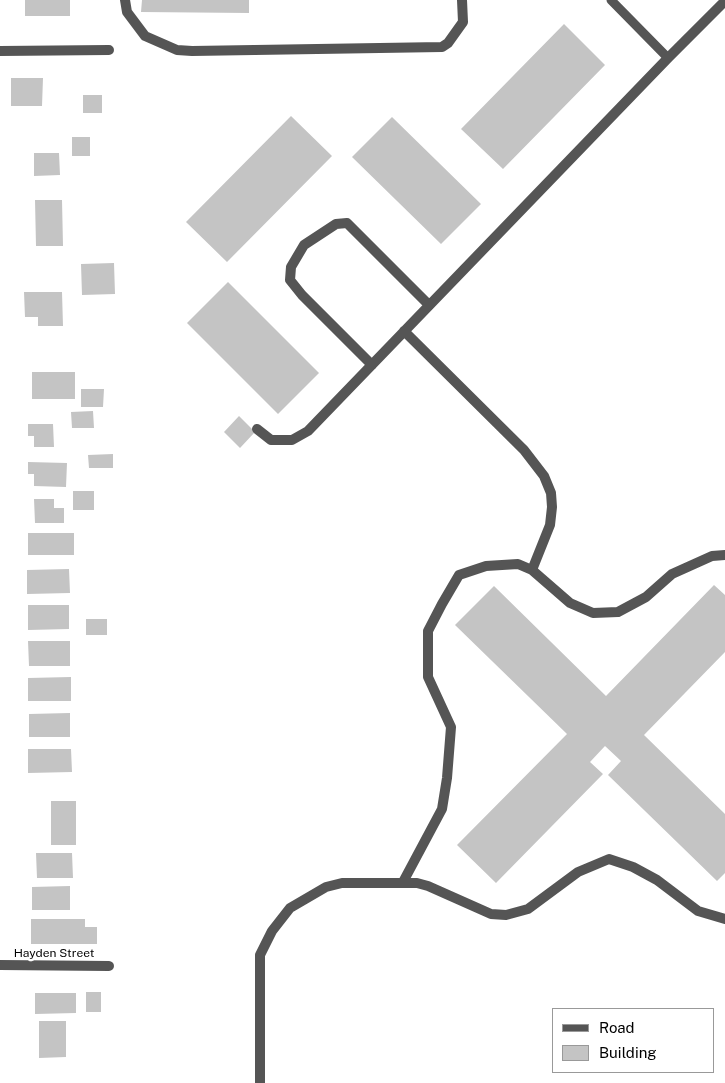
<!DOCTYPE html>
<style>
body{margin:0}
#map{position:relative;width:725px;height:1083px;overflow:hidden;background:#fff;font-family:"Public Sans",sans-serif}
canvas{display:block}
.legend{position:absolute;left:552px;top:1008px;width:162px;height:65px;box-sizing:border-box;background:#fff;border:1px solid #999;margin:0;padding:6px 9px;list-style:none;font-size:15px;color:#000}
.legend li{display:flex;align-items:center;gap:10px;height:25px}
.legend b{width:25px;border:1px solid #999}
</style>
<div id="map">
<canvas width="725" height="1083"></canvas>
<ul class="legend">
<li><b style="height:6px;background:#555"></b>Road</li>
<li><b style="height:14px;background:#c4c4c4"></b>Building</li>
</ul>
</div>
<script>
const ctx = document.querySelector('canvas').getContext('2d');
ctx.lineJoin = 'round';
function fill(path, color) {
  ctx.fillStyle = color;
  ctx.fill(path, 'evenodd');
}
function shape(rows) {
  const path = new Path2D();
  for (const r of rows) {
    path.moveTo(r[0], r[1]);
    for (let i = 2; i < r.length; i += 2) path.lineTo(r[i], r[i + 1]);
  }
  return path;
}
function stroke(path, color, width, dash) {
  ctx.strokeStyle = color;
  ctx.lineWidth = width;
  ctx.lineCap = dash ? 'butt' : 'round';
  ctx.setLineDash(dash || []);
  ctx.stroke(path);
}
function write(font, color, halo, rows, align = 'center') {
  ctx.font = font + ' "Public Sans",sans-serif';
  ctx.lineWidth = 4.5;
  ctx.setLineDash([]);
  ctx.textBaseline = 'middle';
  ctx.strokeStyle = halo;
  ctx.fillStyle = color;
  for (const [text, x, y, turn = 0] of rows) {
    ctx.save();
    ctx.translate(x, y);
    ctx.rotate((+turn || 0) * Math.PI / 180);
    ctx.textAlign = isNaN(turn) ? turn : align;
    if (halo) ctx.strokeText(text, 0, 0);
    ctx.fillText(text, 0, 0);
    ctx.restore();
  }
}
fill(shape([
 [25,0,70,0,70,16,25,16],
 [142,0,249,0,249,13,141,12],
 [564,24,605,65,503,169,461,129],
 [11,78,43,78,42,106,11,106],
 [83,95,102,95,102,113,83,113],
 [291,116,332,156,227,262,186,222],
 [392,117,481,204,441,244,352,157],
 [72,137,90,137,90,156,72,156],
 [34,153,59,153,60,175,34,176],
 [35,200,62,200,63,246,36,246],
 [114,263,115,294,82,295,81,264],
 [228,282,319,373,278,414,187,323],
 [24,292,62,292,63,326,38,326,38,317,25,317],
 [32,372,75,372,75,399,32,399],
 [81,389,104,389,103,407,81,407],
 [93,411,94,428,72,428,71,412],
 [239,416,255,432,240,448,224,432],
 [28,424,53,424,54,447,34,447,34,436,28,436],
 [113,454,113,468,89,468,88,455],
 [28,462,67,463,66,487,34,486,34,474,28,474],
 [73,491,94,491,94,510,73,510],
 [34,499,54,499,54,508,64,508,64,523,35,523],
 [28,533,74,533,74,555,28,555],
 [69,569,70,593,27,594,27,570],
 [714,585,725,595,725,652,644,735,725,814,725,873,717,881,608,775,621,761,605,746,590,762,603,774,496,883,457,845,567,734,455,625,494,586,606,696],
 [28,605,69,605,69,629,28,630],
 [86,619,107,619,107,635,86,635],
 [28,641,70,641,70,666,29,666],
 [71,677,71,701,28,701,28,678],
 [70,713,70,737,29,737,29,714],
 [28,749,71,749,72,772,28,773],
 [51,801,76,801,76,845,51,845],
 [36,853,72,853,73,878,37,878],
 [70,886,70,910,32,910,32,887],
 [31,919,85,919,85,927,97,927,97,944,31,944],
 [86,992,101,992,101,1012,86,1012],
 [35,993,76,993,76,1013,35,1014],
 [39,1021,66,1021,66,1057,39,1058]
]), '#c4c4c4');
stroke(shape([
 [611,0,668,58]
]), '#555', 9);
stroke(shape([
 [125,0,127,12,145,36,177,50,192,51,442,47,448,43,463,22,462,0],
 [0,51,109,50],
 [404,331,524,450,544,476,551,493,552,507,550,525,532,570],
 [372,365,302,295,290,280,291,267,304,245,336,224,347,223,429,305],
 [257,429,271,440,292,440,308,431,668,58,725,1],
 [403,882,442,809,447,778,451,727,428,677,428,631,442,604,459,575,486,566,518,564,532,570,570,603,593,613,618,612,646,597,672,574,712,556,725,555],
 [0,965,109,966],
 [260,1083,260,955,272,931,290,908,326,887,342,883,417,883,428,886,491,914,506,915,528,909,578,872,609,859,633,867,657,880,698,911,725,919]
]), '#555', 10);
write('12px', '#000', '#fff', [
 ["Hayden Street",54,953]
]);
</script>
